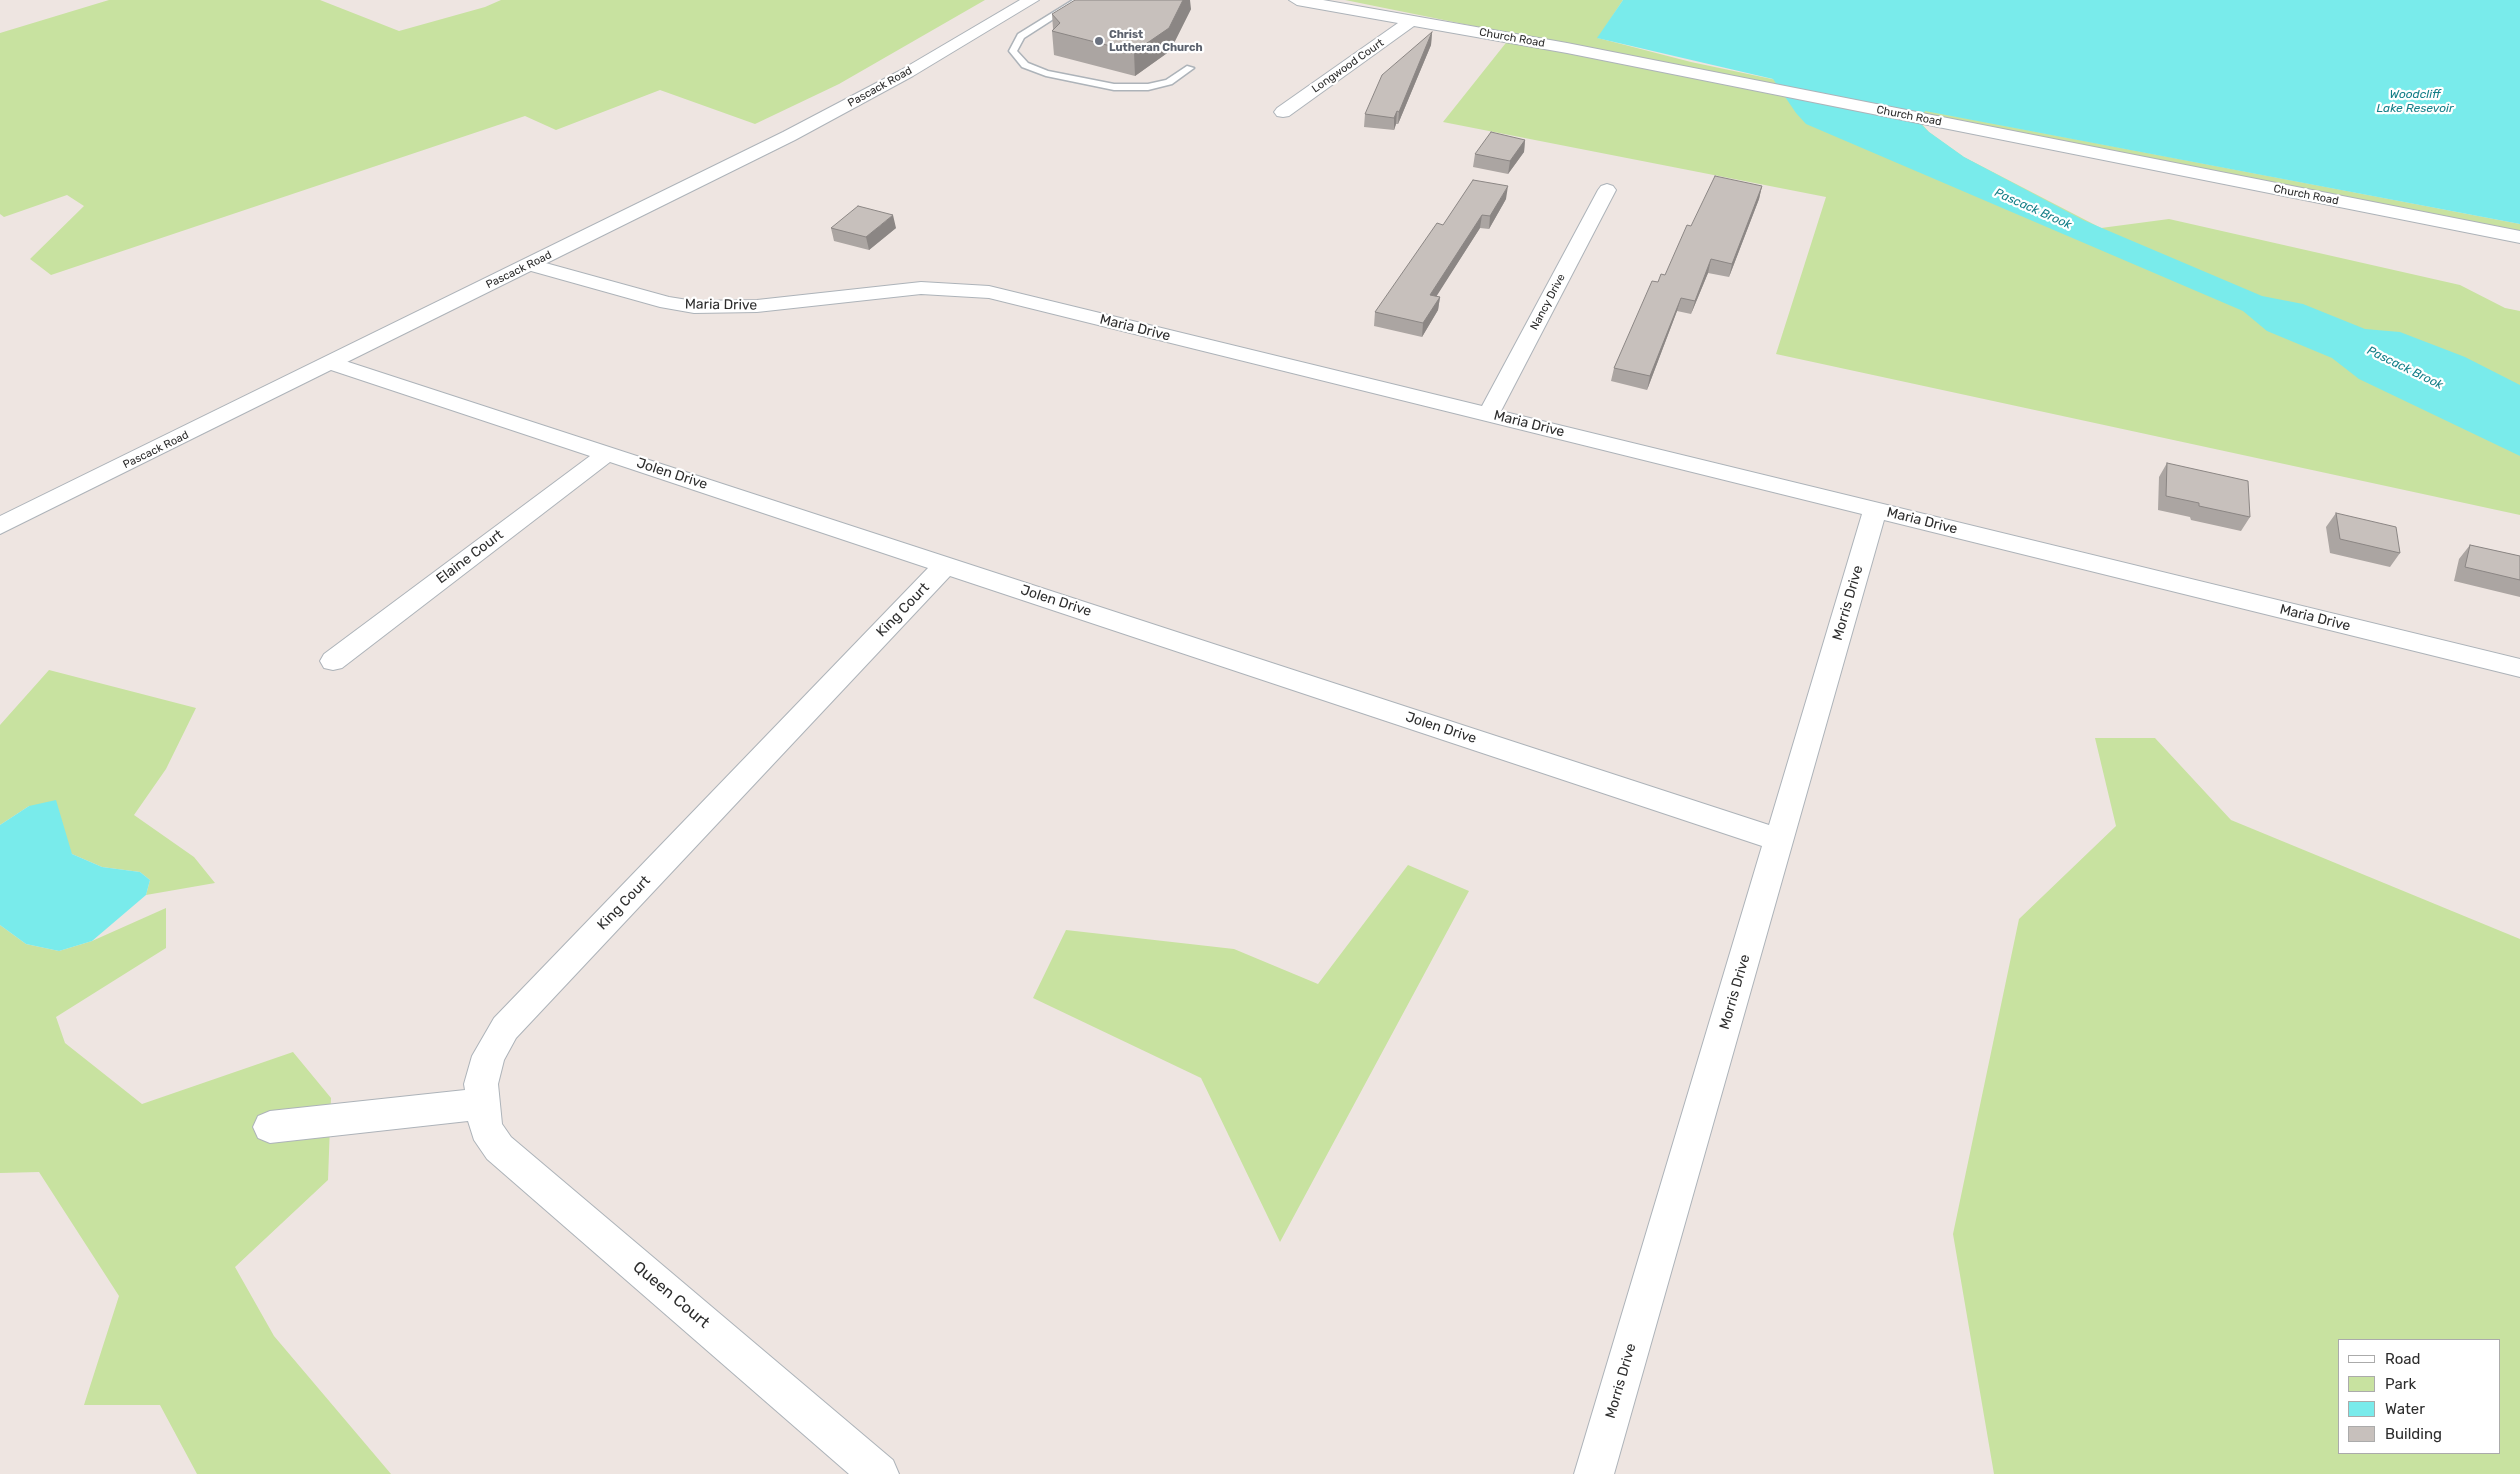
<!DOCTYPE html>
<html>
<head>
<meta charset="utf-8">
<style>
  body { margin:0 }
  #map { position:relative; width:2520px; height:1474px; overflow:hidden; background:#eee5e1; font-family:Rubik,sans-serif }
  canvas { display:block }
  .legend { position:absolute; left:2338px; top:1339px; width:162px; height:115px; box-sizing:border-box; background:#fff; border:1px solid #ababab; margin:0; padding:6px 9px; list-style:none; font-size:15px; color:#2d2d2d }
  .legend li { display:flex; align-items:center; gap:10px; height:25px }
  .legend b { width:25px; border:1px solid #ababab }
</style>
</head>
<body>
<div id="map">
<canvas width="2520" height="1474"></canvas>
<ul class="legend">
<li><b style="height:6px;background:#fff"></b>Road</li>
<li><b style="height:14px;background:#c8e2a0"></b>Park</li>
<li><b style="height:14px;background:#79ebeb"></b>Water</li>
<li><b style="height:14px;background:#c7c0bc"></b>Building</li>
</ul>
</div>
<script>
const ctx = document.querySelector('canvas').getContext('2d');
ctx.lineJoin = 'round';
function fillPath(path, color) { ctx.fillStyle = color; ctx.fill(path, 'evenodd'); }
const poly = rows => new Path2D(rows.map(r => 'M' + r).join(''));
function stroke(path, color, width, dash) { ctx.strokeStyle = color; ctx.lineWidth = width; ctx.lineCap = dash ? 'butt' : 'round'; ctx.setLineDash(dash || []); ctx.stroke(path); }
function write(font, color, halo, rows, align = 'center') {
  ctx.font = font + ' Rubik,sans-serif'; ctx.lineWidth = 4.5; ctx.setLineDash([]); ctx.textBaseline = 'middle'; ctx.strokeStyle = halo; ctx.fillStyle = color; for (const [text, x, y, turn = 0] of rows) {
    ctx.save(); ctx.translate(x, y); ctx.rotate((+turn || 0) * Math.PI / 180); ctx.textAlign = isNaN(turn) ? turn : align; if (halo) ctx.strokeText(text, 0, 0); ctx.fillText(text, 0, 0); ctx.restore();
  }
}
fillPath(poly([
  [109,0,320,0,399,31,485,7,501,0,985,0,839,84,755,124,660,90,556,130,525,116,51,275,30,259,84,206,67,195,4,217,0,214,0,33],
  [1345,0,1623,0,1598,38,1691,62,1886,103,2520,224,2520,237,1920,122,1929,132,1964,157,2101,228,2169,219,2460,285,2505,308,2520,311,2520,515,1776,354,1826,197,1443,122,1513,34],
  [49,670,196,708,166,769,134,815,194,857,215,883,146,895,150,880,140,872,102,867,72,854,29,806,0,825,0,725],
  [2095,738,2155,738,2231,820,2520,939,2520,1474,1994,1474,1953,1234,2019,919,2116,826],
  [2339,1340,2499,1340,2499,1453,2339,1453],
  [1408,865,1469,891,1280,1242,1201,1078,1033,998,1066,930,1234,949,1318,984],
  [166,908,166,948,56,1017,65,1043,142,1104,293,1052,331,1098,328,1180,235,1267,274,1336,391,1474,197,1474,160,1405,84,1405,119,1296,39,1172,0,1173,0,925,26,944,59,951,92,941]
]), '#c8e2a0');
fillPath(poly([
  [1623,0,2520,0,2520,224,1925,111,1919,122,1929,132,1964,157,2083,220,2262,296,2303,304,2365,329,2400,332,2465,357,2520,385,2520,456,2359,379,2332,358,2267,331,2243,311,1806,124,1796,113,1773,79,1597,38],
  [56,800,72,854,102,867,140,872,150,880,146,895,92,941,59,951,26,944,0,925,0,825,29,806]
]), '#79ebeb');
const lane = poly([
  [1073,0,1083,0,1024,38,1017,51,1028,63,1048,71,1114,84,1148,84,1166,80,1187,66,1194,68,1172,84,1148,90,1114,90,1046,76,1022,67,1009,51,1018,34,1073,0]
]);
const street = poly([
  [1289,0,1323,0,1567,43,2520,231,2520,243,1567,53,1414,26,1289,116,1283,117,1277,116,1274,112,1277,108,1398,23,1297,5,1289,0],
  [1607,184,1613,186,1616,190,1501,411,2520,659,2520,677,1884,520,1614,1474,1574,1474,1762,846,950,576,516,1038,504,1060,498,1084,502,1124,511,1137,893,1460,899,1474,849,1474,487,1159,474,1140,468,1121,270,1143,258,1138,253,1127,258,1116,270,1111,465,1090,464,1084,472,1056,494,1018,928,568,610,462,342,668,333,670,324,668,320,661,324,654,590,456,325,368,322,363,325,358,333,357,1769,825,1862,514,989,298,921,294,757,312,694,313,660,307,524,269,521,265,524,261,531,259,669,297,694,301,757,300,921,282,989,286,1482,406,1598,190,1601,186,1607,184]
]);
const secondary = poly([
  [1020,0,1039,0,913,76,795,140,0,534,0,516,783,132,901,70,1020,0]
]);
stroke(lane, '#adb3b9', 3);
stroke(street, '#adb3b9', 2);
stroke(secondary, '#adb3b9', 2);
fillPath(lane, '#fff');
fillPath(street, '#fff');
fillPath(secondary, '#fff');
fillPath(poly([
  [1191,9,1170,51,1135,76,1054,55,1052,31,1053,29,1052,14],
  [1432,32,1431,45,1398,124,1396,124,1394,130,1364,127,1365,114],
  [1525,140,1524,152,1508,174,1473,167,1475,154],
  [1762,186,1759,199,1729,277,1708,273,1691,314,1677,311,1647,390,1611,381,1614,368,1658,282,1665,275,1691,226],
  [1506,199,1489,229,1480,228,1436,296,1440,297,1438,310,1422,337,1374,326,1375,312,1443,225],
  [831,228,896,228,869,250,834,241],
  [2167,463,2250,517,2241,531,2191,520,2190,517,2158,510,2159,477],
  [2336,513,2400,553,2390,567,2330,553,2326,527],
  [2470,545,2520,556,2520,597,2454,581,2459,559]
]), '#aba5a2');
fillPath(poly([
  [1183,0,1190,0,1191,9,1170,51,1135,76,1134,52],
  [1432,32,1431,45,1398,124,1399,112],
  [1397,111,1396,124,1394,130,1394,118],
  [1525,140,1524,152,1508,174,1510,161],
  [1508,186,1506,199,1489,229,1490,216],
  [1762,186,1759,199,1729,277,1732,264],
  [893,215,896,228,869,250,866,237],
  [1482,215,1480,228,1429,308,1430,295],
  [1711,259,1708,273,1691,314,1695,301],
  [1440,297,1438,310,1422,337,1423,323],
  [1681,298,1677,311,1647,390,1650,376]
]), '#8b8684');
const building = poly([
  [1075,0,1183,0,1169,28,1134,52,1052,31,1060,23,1052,14,1075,0],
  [1432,32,1399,112,1397,111,1394,118,1365,114,1382,75,1432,32],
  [1491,132,1525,140,1510,161,1475,154,1491,132],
  [1715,176,1762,186,1732,264,1711,259,1695,301,1681,298,1650,376,1614,368,1652,281,1658,282,1661,274,1665,275,1687,225,1691,226,1715,176],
  [1473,180,1508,186,1490,216,1482,215,1430,295,1440,297,1423,323,1375,312,1437,223,1443,225,1473,180],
  [858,206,893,215,866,237,831,228,858,206],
  [2167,463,2248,481,2250,517,2199,506,2199,503,2166,496,2167,463],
  [2336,513,2396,527,2400,553,2340,539,2336,513],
  [2470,545,2520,556,2520,580,2465,567,2470,545]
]);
fillPath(building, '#c7c0bc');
stroke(building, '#8b8684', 1);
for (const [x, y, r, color] of [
  [1099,41,5,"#6b7280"]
]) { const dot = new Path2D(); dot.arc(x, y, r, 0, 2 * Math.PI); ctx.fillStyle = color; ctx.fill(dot); stroke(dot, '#fff', 2); }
write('bold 11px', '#5b616d', '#fff', [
  ["Christ",1109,35],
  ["Lutheran Church",1109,48]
], 'left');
write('11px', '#2d2d2d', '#fff', [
  ["Church Road",1512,38,10],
  ["Longwood Court",1348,66,-35],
  ["Pascack Road",880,87,-29],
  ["Church Road",1909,116,11],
  ["Church Road",2306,195,11],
  ["Pascack Road",519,270,-26],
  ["Nancy Drive",1548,302,-62],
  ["Pascack Road",156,450,-26]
]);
write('italic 12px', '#137e87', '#fff', [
  ["Woodcliff",2415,95],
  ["Lake Resevoir",2415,109],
  ["Pascack Brook",2033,209,24],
  ["Pascack Brook",2405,368,26]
]);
write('14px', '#2d2d2d', '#fff', [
  ["Maria Drive",721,305,1],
  ["Maria Drive",1135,328,14],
  ["Maria Drive",1529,424,14],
  ["Jolen Drive",672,474,18],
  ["Maria Drive",1922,521,14],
  ["Elaine Court",470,557,-37],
  ["Jolen Drive",1056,601,18],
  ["Morris Drive",1848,603,-74],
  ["King Court",903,610,-46],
  ["Maria Drive",2315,618,14],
  ["Jolen Drive",1441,728,18],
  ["King Court",624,903,-46],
  ["Morris Drive",1735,992,-74],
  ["Morris Drive",1621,1381,-74]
]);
write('16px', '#2d2d2d', '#fff', [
  ["Queen Court",671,1295,40]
]);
</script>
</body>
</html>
